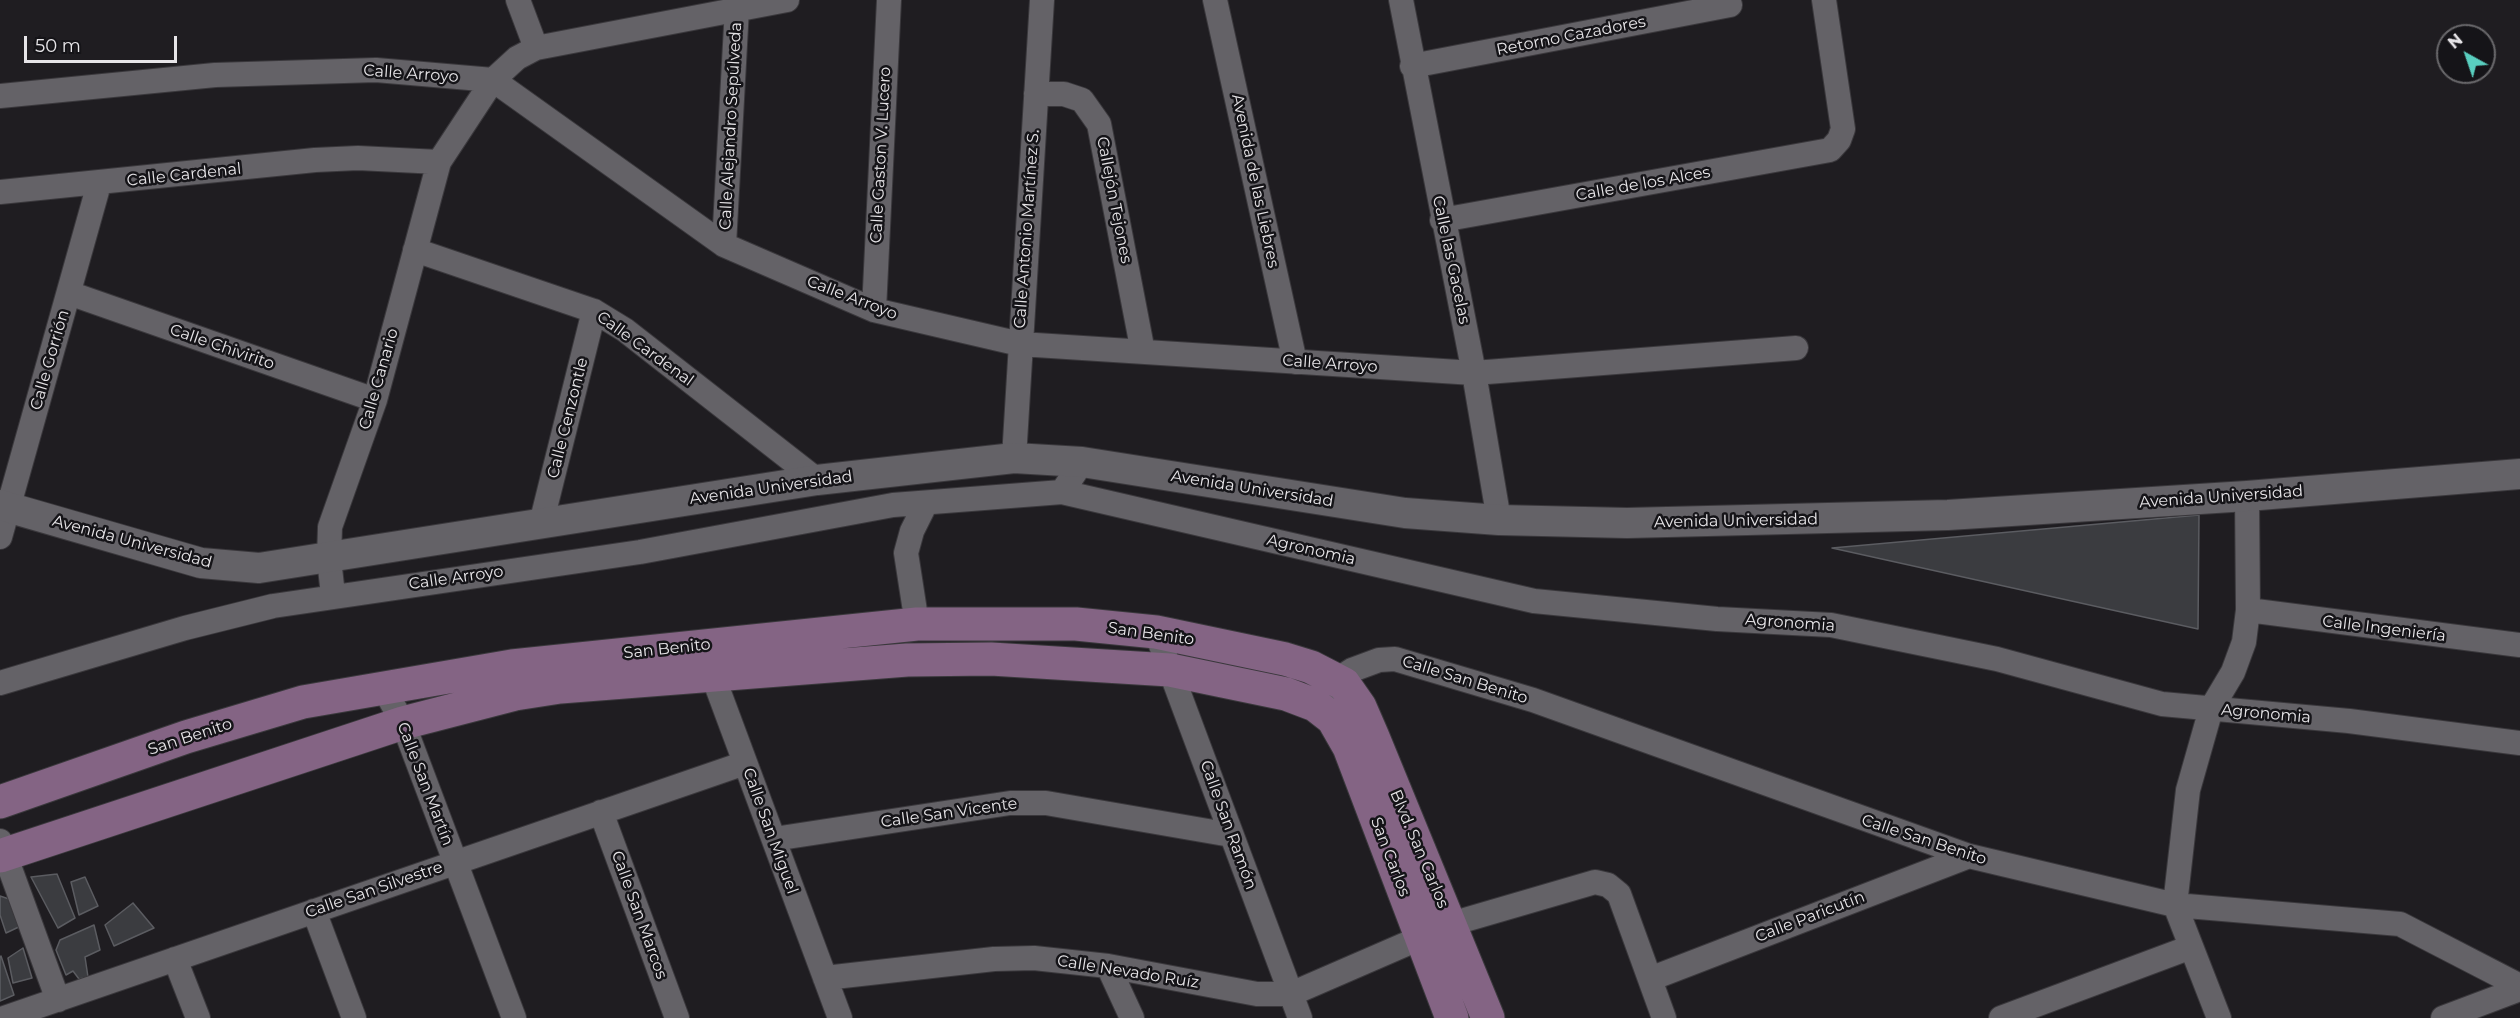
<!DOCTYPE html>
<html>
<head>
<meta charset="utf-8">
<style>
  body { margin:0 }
  #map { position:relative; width:2520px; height:1018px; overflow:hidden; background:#1f1d21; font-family:Montserrat,sans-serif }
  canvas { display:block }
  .north { position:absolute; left:2436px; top:24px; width:60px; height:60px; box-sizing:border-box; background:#151418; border:2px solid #69686b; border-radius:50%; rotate:320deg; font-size:16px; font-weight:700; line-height:24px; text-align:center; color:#e7e5e8 }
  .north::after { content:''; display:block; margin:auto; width:21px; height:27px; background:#59cebf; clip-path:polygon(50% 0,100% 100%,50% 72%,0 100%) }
  .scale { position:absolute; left:24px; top:36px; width:153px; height:27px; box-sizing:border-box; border:3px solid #e7e5e8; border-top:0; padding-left:8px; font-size:18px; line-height:21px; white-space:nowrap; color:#e7e5e8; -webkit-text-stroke:4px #151418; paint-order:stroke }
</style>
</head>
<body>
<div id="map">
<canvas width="2520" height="1018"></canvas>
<div class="north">N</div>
<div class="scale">50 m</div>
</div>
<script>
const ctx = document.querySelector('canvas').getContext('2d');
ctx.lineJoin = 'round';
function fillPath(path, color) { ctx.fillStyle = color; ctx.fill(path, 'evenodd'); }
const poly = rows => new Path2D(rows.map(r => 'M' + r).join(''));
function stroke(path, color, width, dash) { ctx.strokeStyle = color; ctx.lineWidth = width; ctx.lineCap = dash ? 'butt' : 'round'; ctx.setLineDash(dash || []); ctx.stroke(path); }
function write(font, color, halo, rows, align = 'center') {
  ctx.font = font + ' Montserrat,sans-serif'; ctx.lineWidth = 5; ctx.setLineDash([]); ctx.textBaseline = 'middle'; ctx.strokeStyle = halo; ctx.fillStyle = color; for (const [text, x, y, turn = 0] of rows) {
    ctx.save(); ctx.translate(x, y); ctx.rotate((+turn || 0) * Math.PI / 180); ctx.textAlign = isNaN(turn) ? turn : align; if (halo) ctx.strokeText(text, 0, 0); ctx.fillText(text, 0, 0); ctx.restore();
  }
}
const building = poly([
  [2199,515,2198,629,1832,548,2199,515],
  [57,874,75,918,58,928,31,877,57,874],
  [85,877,98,906,79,915,71,882,85,877],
  [0,896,12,900,23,925,6,933,0,915,0,896],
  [133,903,154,928,114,946,105,925,133,903],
  [94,925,100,950,85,957,88,977,79,979,73,971,66,975,56,950,60,940,94,925],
  [23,948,32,978,13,983,8,958,23,948],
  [1,956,14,995,0,1001,0,957,1,956]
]);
fillPath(building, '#3b3c40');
stroke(building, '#5b5c61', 1.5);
const minor = poly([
  [518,0,536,48],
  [1215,0,1295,362],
  [1401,0,1474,373,1499,520],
  [1412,66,1730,5],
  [1036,94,1064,94,1082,100,1099,124,1143,352],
  [0,96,215,75,376,70,493,80,724,245,874,310,1020,344,1474,373,1796,348],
  [0,192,315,160,358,158,439,162],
  [1442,220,1830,150,1839,140,1843,129,1824,0],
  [724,245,737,8],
  [415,250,594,311,625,330,817,480],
  [69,293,375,400],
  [874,310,889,0],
  [1014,458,1042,0],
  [1062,492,1534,601,1717,619,1831,625,1997,659,2162,704,2349,721,2520,743],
  [541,524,594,311],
  [0,537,99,184],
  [333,595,329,559,330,527,375,400,439,162,493,80,517,58,536,48,787,0],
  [2248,610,2520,645],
  [917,624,906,553,912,531,926,503],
  [1156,632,1300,1018],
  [707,660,840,1018],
  [0,683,185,628,273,606,640,552,893,505,1062,492,1082,462],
  [383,687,403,723,514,1018],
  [1327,691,1338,679,1352,670,1379,660,1395,659,1533,700,1969,856,2175,905,2400,924,2520,986],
  [601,812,677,1018],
  [774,839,1010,803,1046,803,1231,835],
  [0,841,58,1000],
  [314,911,354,1018],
  [1451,924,1595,882,1608,885,1619,894,1664,1018],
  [175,959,198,1018],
  [1108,966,1132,1018],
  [825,978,994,959,1034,958,1108,966,1257,994,1291,994,1420,938],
  [1650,979,1969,856],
  [4,1018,745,763],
  [2001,1018,2191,947],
  [2219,1018,2175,905,2188,790,2211,709,2233,672,2244,642,2248,610,2247,496],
  [2443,1018,2520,989]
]);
const tertiary = poly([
  [0,505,201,563,259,568,817,480,1014,458,1082,462,1405,513,1499,520,1627,523,1948,515,2247,496,2520,474]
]);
const secondary = poly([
  [0,802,186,737,303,702,512,666,917,624,1076,624,1156,632,1285,659,1311,667,1344,684,1360,707,1373,737,1488,1018],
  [0,856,403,723,515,694,560,687,907,660,991,659,1170,670,1286,694,1315,705,1333,719,1349,747,1452,1018]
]);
stroke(minor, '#3a383c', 26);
stroke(tertiary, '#3a383c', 32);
stroke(secondary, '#3a383c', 35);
stroke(minor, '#646267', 24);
stroke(tertiary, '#646267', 30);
stroke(secondary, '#846484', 33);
write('16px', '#e7e5e8', '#151418', [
  ["Retorno Cazadores",1571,36,-11],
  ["Calle Arroyo",411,74,4],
  ["Calle Alejandro Sepúlveda",731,126,-87],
  ["Calle Gaston V. Lucero",881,155,-87],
  ["Calle Cardenal",184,175,-6],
  ["Avenida de las Liebres",1255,181,78],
  ["Calle de los Alces",1643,184,-10],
  ["Callejón Tejones",1114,200,79],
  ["Calle Antonio Martínez S.",1027,229,-86],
  ["Calle las Gacelas",1451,260,78],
  ["Calle Arroyo",852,298,21],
  ["Calle Chivirito",222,347,19],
  ["Calle Cardenal",645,349,36],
  ["Calle Gorrión",50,360,-74],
  ["Calle Arroyo",1330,364,4],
  ["Calle Canario",379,379,-74],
  ["Calle Cenzontle",568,418,-76],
  ["Avenida Universidad",771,488,-8],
  ["Avenida Universidad",1252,489,9],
  ["Avenida Universidad",2221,497,-4],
  ["Avenida Universidad",1736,521,-1],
  ["Avenida Universidad",132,542,15],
  ["Agronomia",1311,550,13],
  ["Calle Arroyo",456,578,-8],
  ["Agronomia",1790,623,4],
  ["Calle Ingeniería",2384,629,7],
  ["San Benito",1151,634,8],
  ["San Benito",667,649,-6],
  ["Calle San Benito",1465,680,17],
  ["Agronomia",2266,714,5],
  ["San Benito",190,737,-18],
  ["Calle San Martín",425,784,69],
  ["Calle San Vicente",949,813,-8],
  ["Calle San Ramón",1228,825,70],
  ["Calle San Miguel",770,831,70],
  ["Calle San Benito",1924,840,18],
  ["Blvd. San Carlos",1419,849,67],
  ["San Carlos",1390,857,69],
  ["Calle San Silvestre",374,890,-19],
  ["Calle San Marcos",639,915,70],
  ["Calle Paricutín",1810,917,-21],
  ["Calle Nevado Ruíz",1128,972,9]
]);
</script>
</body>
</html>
